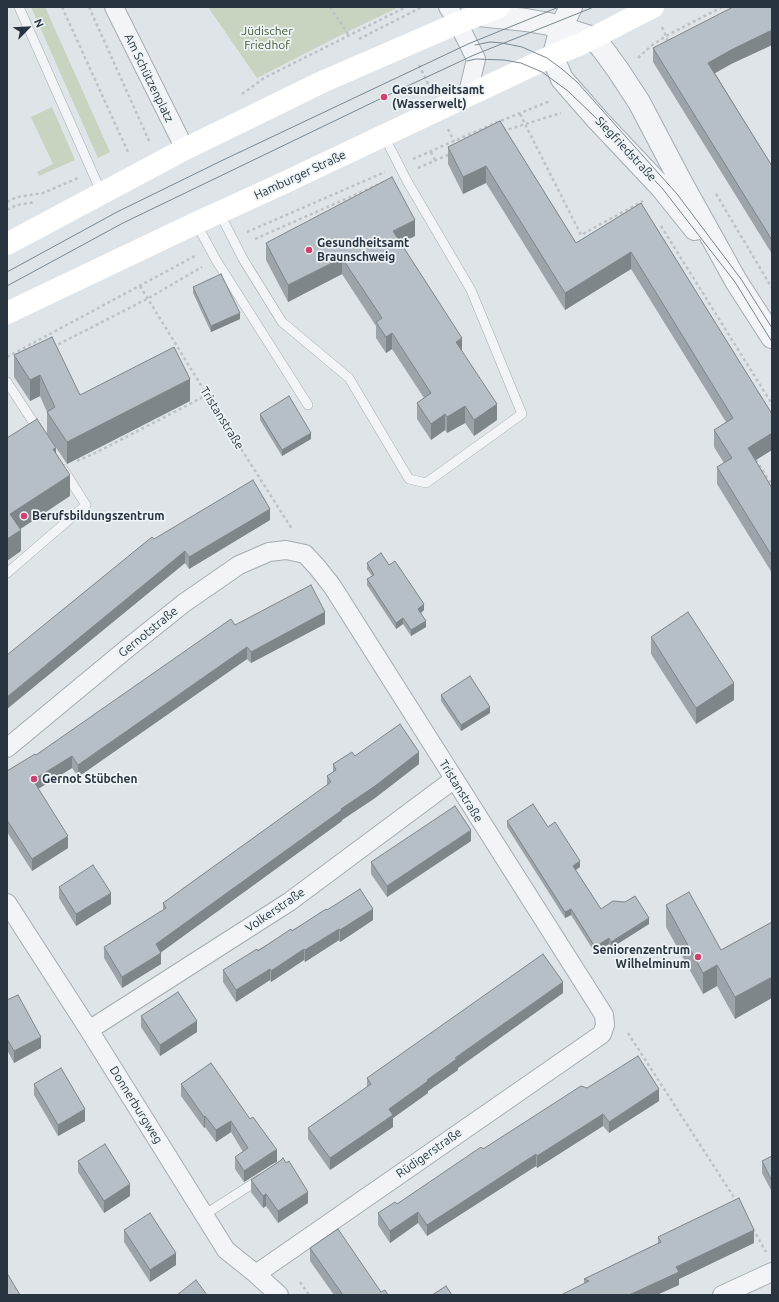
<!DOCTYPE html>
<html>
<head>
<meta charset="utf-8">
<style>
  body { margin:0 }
  #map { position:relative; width:779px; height:1302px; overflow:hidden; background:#dfe4e8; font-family:Ubuntu,sans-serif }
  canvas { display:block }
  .frame { position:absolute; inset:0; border:8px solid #283540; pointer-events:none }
  .north { position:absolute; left:8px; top:8px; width:40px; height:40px; -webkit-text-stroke:3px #eef3f6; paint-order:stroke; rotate:66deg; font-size:11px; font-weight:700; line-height:16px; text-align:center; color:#283540 }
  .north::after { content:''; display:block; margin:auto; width:14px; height:18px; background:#283540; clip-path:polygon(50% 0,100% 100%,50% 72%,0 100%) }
</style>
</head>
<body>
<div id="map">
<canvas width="779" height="1302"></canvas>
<div class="frame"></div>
<div class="north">N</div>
</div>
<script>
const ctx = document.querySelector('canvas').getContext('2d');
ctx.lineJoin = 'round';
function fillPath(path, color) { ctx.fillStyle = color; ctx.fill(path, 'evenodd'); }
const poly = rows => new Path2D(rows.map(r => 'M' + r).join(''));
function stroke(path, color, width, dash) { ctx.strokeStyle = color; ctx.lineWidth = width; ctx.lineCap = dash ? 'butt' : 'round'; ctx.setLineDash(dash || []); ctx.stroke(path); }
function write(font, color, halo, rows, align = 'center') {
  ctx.font = font + ' Ubuntu,sans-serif'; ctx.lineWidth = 3.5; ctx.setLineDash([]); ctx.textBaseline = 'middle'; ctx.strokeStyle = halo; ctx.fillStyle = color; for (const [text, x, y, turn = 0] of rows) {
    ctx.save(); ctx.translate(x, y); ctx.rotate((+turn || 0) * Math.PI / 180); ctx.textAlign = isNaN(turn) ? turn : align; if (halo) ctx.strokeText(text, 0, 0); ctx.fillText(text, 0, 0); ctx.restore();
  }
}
fillPath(poly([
  [31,7,45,7,110,152,98,158],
  [208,7,399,7,347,32,257,78],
  [52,107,75,160,39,176,37,172,53,164,31,117]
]), '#c8d3c0');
const service = poly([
  [19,7,102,194],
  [219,212,243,259,282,322,349,378,409,479,426,483,522,414,471,290,407,181,384,136],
  [196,223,216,260,308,405],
  [7,382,39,431],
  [7,573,86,505,63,469],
  [204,1215,260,1179]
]);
const minor = poly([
  [114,7,185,149],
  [448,7,458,23,476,59,467,97],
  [7,748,129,647,184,603,239,565,269,552,286,550,305,554,317,567,332,586,604,1015,605,1025,602,1034,256,1274],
  [7,903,89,1030,226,1250,256,1274,279,1295],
  [89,1030,289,902,453,780],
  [722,1295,772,1272]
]);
const tertiary = poly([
  [571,7,561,27,554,55,556,65,562,79,597,119,662,188,695,229],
  [479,15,526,20,549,24,593,38,602,48,618,70,639,102,681,182,736,281,772,337]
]);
stroke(service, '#a4acb2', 10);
stroke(minor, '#a4acb2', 20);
stroke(tertiary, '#a4acb2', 24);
stroke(poly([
  [62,7,128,152],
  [89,7,150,143],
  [330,7,347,32,348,36],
  [662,27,669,43],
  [359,39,422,7],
  [638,58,651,46,666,36,722,7],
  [419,65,430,88],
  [242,94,264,78,406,7],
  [520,114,581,235,643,201],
  [448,129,454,141],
  [503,131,561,113],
  [431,152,435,160],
  [413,159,493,124,550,101],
  [418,168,450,154],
  [716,194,772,288],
  [7,202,17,197,43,193,78,178],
  [7,210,17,205,35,202],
  [661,226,772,404],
  [247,232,385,172],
  [255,239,384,182],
  [140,286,207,395,292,529],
  [53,347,147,299,202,267],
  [7,357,195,256],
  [756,460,772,485],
  [77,461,99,451,207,395],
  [628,1033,737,1202],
  [753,1229,766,1252],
  [300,1282,309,1295]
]), '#bdc2c7', 2.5, [3, 3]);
stroke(service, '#f2f4f7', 9);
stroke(minor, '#f2f4f7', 18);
stroke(tertiary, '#f2f4f7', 22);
stroke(poly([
  [7,244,185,149,322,82,458,23,499,7],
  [7,313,196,223,275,187,554,55,581,44,653,7]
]), '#fff', 22);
stroke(poly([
  [475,45,490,42,502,43,522,47,547,58,562,69,577,82,677,194,741,279,772,328],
  [467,61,476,59,504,60,521,63,542,72,568,91,597,119,662,188,735,282,772,342],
  [7,272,117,212,221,161,468,44,559,7],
  [7,286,123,223,384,97,474,55,594,7]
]), '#788792', 1);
fillPath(poly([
  [772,7,772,45,731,64,715,73,772,166,772,254,653,62,653,48],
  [500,121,576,243,641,203,772,414,772,450,755,460,772,488,772,573,717,484,717,467,724,463,714,447,714,430,726,422,631,269,565,310,486,183,463,194,448,164,448,147],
  [415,236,400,243,462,351,497,420,474,436,465,423,447,433,445,430,431,440,417,419,417,403,424,398,392,349,386,353,376,338,376,326,342,274,288,302,266,260,266,243],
  [193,287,240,319,211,332,193,293],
  [14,355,80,395,190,401,67,464,47,434,47,412,40,396,30,401,14,377],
  [260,414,311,439,282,456,260,420],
  [270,520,189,569,185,563,9,707,154,539],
  [367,563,389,565,424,610,421,613,426,627,411,636,403,624,396,629,367,585,367,579,372,576,367,569],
  [325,624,251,663,247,659,78,777,72,768,38,789,68,848,32,871,7,832,7,771,36,755,235,625],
  [651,637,734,700,696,724,651,654],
  [441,695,490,713,461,731,441,701],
  [355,756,419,764,375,798,342,820,342,821,161,952,161,964,122,988,104,958,104,947,163,910,163,903,327,785,327,776,333,772,333,764],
  [507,821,548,827,580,867,576,870,601,909,649,924,611,948,609,944,595,953,571,915,565,918,507,827],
  [471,841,387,897,371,874,371,862],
  [59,887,111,904,76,926,59,898],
  [666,905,721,950,772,922,735,1019,717,986,703,994,666,927],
  [327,910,373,920,340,942,339,940,305,962,304,960,271,982,270,980,236,1002,223,982,223,970],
  [563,993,458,1068,458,1070,428,1091,428,1093,393,1118,393,1127,330,1170,308,1139,308,1128,367,1087,367,1078],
  [7,1000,41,1048,14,1063,7,1050],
  [141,1016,197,1032,160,1056,141,1027],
  [211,1063,277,1162,274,1163,244,1182,235,1169,235,1157,243,1152,231,1132,216,1142,205,1127,204,1128,181,1096,181,1084],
  [34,1084,85,1121,58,1136,34,1095],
  [587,1088,659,1101,609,1133,603,1126,537,1168,536,1166,427,1236,418,1223,390,1243,378,1225,378,1213,397,1204,483,1149],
  [772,1156,772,1192,762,1173,762,1161],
  [78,1161,130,1196,104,1213,78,1172],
  [251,1180,308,1203,278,1223,266,1206,263,1208,251,1192],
  [124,1230,176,1265,150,1282,124,1242],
  [658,1237,754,1243,679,1279,679,1285,584,1284,584,1279,658,1243],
  [310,1248,381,1292,388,1295,334,1295,310,1261]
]), '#9da4a9');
fillPath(poly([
  [772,30,772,45,731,64,708,77,708,63,731,50],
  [486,166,486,183,463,194,463,177],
  [415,220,415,236,393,247,393,231],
  [631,252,631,269,565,310,565,293],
  [342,258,342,274,288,302,288,285],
  [240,313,240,319,211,332,211,326],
  [392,333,392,349,386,353,386,337],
  [462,338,462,354,456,342],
  [40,375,40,396,30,401,30,380],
  [190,379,190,401,67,464,67,442],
  [497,404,497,420,474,436,474,420],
  [465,406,465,423,447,433,447,417],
  [445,414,445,430,431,440,431,424],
  [311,433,311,439,282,456,282,450],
  [772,433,772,450,748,465,748,448],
  [56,448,56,469,53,449],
  [70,475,70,496,10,536,10,514],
  [270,509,270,520,189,569,189,557],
  [21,530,21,551,7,561,7,539],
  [185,551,185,563,7,709,7,697],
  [424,604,424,610,418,615,418,609],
  [325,612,325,624,251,663,251,652],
  [403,618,403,624,396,629,396,623],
  [426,621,426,627,411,636,411,630],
  [247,647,247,659,78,777,78,765],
  [734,683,734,700,696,724,696,708],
  [490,707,490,713,461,731,461,725],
  [419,752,419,764,375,798,342,820,342,821,156,956,156,944],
  [72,756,72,768,33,792,33,780],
  [471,830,471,841,387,897,387,886],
  [68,836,68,848,32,871,32,859],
  [580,861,580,867,573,871,573,866],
  [111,893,111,904,76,926,76,914],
  [373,909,373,920,340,942,340,930],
  [571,909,571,915,565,918,565,912],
  [649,918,649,924,611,948,611,942],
  [339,929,339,940,305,962,305,950],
  [609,938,609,944,595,953,595,947],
  [304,949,304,960,271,982,271,971],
  [161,953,161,964,122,988,122,977],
  [717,965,717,986,703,994,703,973],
  [270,969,270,980,236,1002,236,990],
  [772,977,772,998,735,1019,735,997],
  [563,982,563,993,458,1068,458,1070,428,1091,428,1093,393,1118,393,1127,330,1170,330,1158,389,1109,455,1058],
  [197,1021,197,1032,160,1056,160,1045],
  [41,1037,41,1048,14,1063,14,1051],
  [659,1089,659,1101,609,1133,609,1122],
  [85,1109,85,1121,58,1136,58,1125],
  [603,1114,603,1126,537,1168,537,1156],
  [205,1116,205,1127,204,1128,204,1117],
  [231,1121,231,1132,216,1142,216,1130],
  [277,1150,277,1162,274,1163,244,1182,244,1171,274,1151],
  [536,1154,536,1166,427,1236,427,1225],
  [130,1184,130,1196,104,1213,104,1201],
  [308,1192,308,1203,278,1223,278,1211],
  [266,1194,266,1206,263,1208,263,1196],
  [418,1212,418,1223,390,1243,390,1231],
  [754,1230,754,1243,679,1279,679,1285,657,1295,629,1295,676,1267],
  [176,1253,176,1265,150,1282,150,1270]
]), '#7f868a');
const building = poly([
  [733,7,772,7,772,30,731,50,708,63,772,166,772,240,653,48,733,7],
  [500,121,576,243,641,203,772,414,772,433,748,448,772,488,772,556,717,467,732,458,714,430,733,418,631,252,565,293,486,166,463,177,448,147,500,121],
  [392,177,415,220,393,231,462,338,456,342,497,404,474,420,465,406,447,417,445,414,431,424,417,403,431,393,392,333,386,337,376,322,382,318,342,258,288,285,266,243,392,177],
  [221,274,240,313,211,326,193,287,221,274],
  [52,337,80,395,174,347,190,379,67,442,47,412,55,407,40,375,30,380,14,355,52,337],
  [289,396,311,433,282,450,260,414,289,396],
  [37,419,56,448,53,449,70,475,10,514,21,530,7,539,7,438,37,419],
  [253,480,270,509,189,557,185,551,7,697,7,655,152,537,154,539,253,480],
  [381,553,389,565,395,561,424,604,418,609,426,621,411,630,403,618,396,623,367,579,374,575,367,563,381,553],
  [311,585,325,612,251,652,247,647,78,765,72,756,33,780,68,836,32,859,7,820,7,771,35,754,36,755,231,619,235,625,311,585],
  [688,612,734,683,696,708,651,637,688,612],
  [470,676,490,707,461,725,441,695,470,676],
  [400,724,419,752,375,786,341,809,342,810,156,944,161,953,122,977,104,947,166,908,163,903,331,782,327,776,336,770,333,764,352,752,355,756,400,724],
  [533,804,548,827,555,822,580,861,573,866,601,909,613,901,625,902,635,896,649,918,611,942,609,938,595,947,571,909,565,912,507,821,533,804],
  [455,806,471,830,387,886,371,862,455,806],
  [93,865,111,893,76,914,59,887,93,865],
  [360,889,373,909,340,930,339,929,305,950,304,949,271,971,270,969,236,990,223,970,257,949,258,951,291,929,292,931,326,909,327,910,360,889],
  [689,892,721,950,772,922,772,977,735,997,717,965,703,973,666,905,689,892],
  [543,954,563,982,455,1058,458,1058,427,1080,428,1081,389,1109,393,1115,330,1158,308,1128,371,1084,367,1078,543,954],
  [178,992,197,1021,160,1045,141,1016,178,992],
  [18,995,41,1037,14,1051,7,1039,7,1000,18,995],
  [638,1056,659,1089,609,1122,603,1114,537,1156,536,1154,427,1225,418,1212,390,1231,378,1213,395,1202,397,1204,481,1147,483,1149,581,1086,587,1088,638,1056],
  [211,1063,250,1119,253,1117,277,1150,274,1151,244,1171,235,1157,248,1148,231,1121,216,1130,205,1116,204,1117,181,1084,211,1063],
  [61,1068,85,1109,58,1125,34,1084,61,1068],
  [105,1144,130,1184,104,1201,78,1161,105,1144],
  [772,1156,772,1181,762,1161,772,1156],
  [283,1158,286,1163,289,1161,308,1192,278,1211,266,1194,263,1196,251,1180,280,1161,283,1158],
  [739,1198,754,1230,676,1267,679,1272,629,1295,561,1295,589,1281,584,1279,661,1242,658,1237,739,1198],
  [150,1213,176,1253,150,1270,124,1230,150,1213],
  [338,1229,381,1292,385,1290,388,1295,343,1295,310,1248,338,1229],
  [7,1273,20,1295,7,1295,7,1273],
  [196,1280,207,1295,177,1295,196,1280],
  [446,1286,452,1295,432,1295,446,1286]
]);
fillPath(building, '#b6bfc5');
stroke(building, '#7f868a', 1);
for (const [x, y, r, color] of [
  [384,97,4,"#d04172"],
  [309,250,4,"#d04172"],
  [24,516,4,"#d04172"],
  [34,779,4,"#d04172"],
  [698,957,4,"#d04172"]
]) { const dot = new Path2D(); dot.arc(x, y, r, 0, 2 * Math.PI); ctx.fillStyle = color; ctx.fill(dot); stroke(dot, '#eef3f6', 1.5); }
write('12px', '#435c35', '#eef3f6', [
  ["Jüdischer",267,31],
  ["Friedhof",267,45]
]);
write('12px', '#283540', '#eef3f6', [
  ["Am Schützenplatz",149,78,64],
  ["Siegfriedstraße",626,149,47],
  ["Hamburger Straße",300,175,-25],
  ["Tristanstraße",222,418,58],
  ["Gernotstraße",148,632,-39],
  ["Tristanstraße",461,791,58],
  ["Volkerstraße",275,910,-34],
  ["Donnerburgweg",136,1105,58],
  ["Rüdigerstraße",429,1153,-35]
]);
write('bold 12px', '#283540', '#eef3f6', [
  ["Gesundheitsamt",392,90],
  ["(Wasserwelt)",392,104],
  ["Gesundheitsamt",317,243],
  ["Braunschweig",317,257],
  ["Berufsbildungszentrum",32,516],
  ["Gernot Stübchen",42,779],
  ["Seniorenzentrum",690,950,"right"],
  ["Wilhelminum",690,964,"right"]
], 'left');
</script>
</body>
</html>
